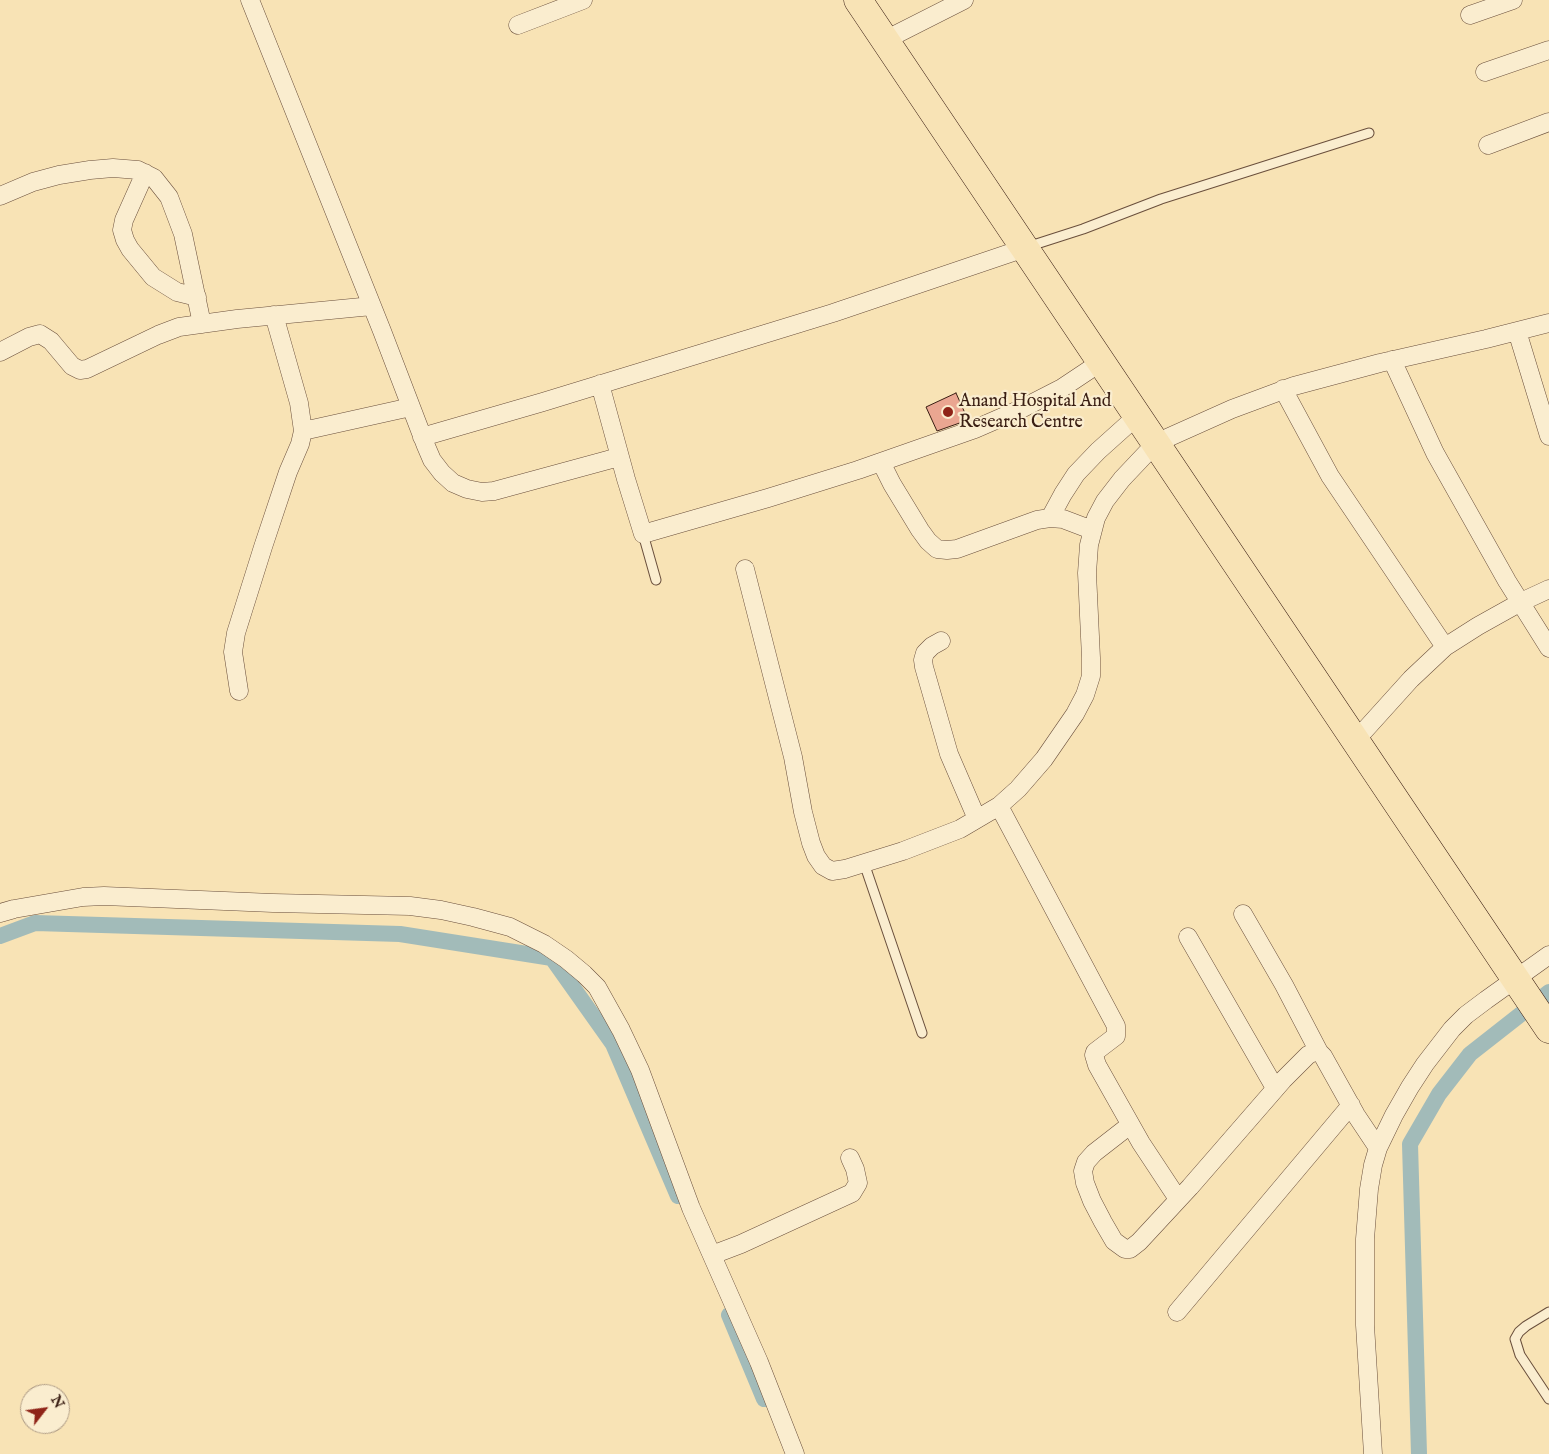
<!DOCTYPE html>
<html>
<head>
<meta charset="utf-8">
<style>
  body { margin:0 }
  #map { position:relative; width:1549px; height:1454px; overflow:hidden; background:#f8e3b5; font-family:"IM FELL English",serif }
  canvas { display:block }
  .north { position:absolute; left:20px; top:1384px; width:50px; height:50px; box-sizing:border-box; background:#faedcf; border:1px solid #ad9a84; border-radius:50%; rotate:60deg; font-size:14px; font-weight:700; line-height:20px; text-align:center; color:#3a1e13 }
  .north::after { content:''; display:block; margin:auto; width:18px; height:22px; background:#8f2418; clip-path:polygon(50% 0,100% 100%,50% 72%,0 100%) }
</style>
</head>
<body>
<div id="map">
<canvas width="1549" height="1454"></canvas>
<div class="north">N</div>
</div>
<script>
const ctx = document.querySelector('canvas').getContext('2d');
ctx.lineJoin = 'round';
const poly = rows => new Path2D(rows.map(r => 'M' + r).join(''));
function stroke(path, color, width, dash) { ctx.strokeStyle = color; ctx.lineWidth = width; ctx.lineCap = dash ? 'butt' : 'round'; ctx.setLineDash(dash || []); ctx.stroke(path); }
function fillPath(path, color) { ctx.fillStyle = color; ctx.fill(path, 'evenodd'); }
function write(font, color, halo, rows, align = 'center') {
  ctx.font = font + ' "IM FELL English",serif'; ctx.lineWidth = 4.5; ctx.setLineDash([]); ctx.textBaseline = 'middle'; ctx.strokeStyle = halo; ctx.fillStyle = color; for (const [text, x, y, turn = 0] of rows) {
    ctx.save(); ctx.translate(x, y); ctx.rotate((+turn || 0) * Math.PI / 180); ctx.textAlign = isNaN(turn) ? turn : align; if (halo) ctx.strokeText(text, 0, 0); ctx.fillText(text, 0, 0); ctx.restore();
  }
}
stroke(poly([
  [0,936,35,923,400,934,552,958,613,1044,678,1196],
  [729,1315,764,1399],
  [1419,1454,1410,1144,1439,1094,1470,1054,1549,992]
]), '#a2bbb9', 16);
const building = poly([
  [956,393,968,420,937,431,926,407,956,393]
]);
fillPath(building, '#eaa691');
stroke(building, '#3a1e13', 1);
const service = poly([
  [1027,247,1083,229,1161,199,1369,133],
  [643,534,656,580],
  [864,863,922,1033],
  [1549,1312,1526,1326,1519,1332,1515,1339,1520,1355,1549,1399]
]);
const minor = poly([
  [250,0,382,331,426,446,432,460,442,473,453,483,467,489,482,492,494,491,619,457],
  [1470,15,1513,0],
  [518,25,583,0],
  [885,40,964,0],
  [1485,72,1549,50],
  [1488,145,1549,122],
  [145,173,124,220,122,230,125,240,130,249,153,277,177,292,197,297],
  [0,196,33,182,59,175,90,170,113,168,138,170,154,178,169,197,183,234,202,324],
  [1517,331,1549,436],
  [0,352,29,337,40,334,51,341,72,366,80,370,87,369,158,335,179,327,237,319,372,306],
  [1392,360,1435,453,1507,581,1549,648],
  [600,384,626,479,643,534,768,498,858,470,975,429,1021,409,1062,388,1101,362],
  [1283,389,1330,476,1445,647],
  [303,431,411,407],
  [422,437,543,402,833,313,1025,248],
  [881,462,892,484,920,530,928,541,937,549,947,550,957,549,1037,520,1050,518,1063,519,1092,530],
  [1050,518,1063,494,1076,474,1098,451,1137,416],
  [745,569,793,757,803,812,811,843,816,856,823,866,832,871,845,869,903,851,960,829,977,819,999,806,1018,789,1044,759,1075,714,1085,695,1091,676,1091,658,1087,573,1089,545,1096,518,1105,501,1122,479,1156,443,1232,409,1294,386,1380,363,1486,339,1549,323],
  [941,641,932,646,925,653,923,660,924,667,949,754,977,819],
  [239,691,233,652,236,633,263,547,288,472,300,444,303,431,299,403,274,315],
  [1355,741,1411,679,1445,647,1478,626,1521,602,1549,589],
  [999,806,1116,1026,1116,1036,1095,1052,1094,1055,1097,1065,1141,1143,1178,1199],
  [0,913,14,909,83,897,104,896,273,903,410,906,441,910,473,917,510,927,544,944,566,959,584,974,597,987,621,1030,640,1070,691,1208,759,1362,795,1454],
  [1243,914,1284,985,1319,1052],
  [1188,937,1275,1088],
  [1130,1125,1094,1153,1086,1162,1083,1171,1085,1183,1092,1201,1103,1222,1114,1241,1125,1249,1130,1249,1139,1242,1190,1187,1283,1080,1308,1055,1314,1052,1319,1052,1323,1056,1356,1115,1378,1148],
  [712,1255,741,1244,852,1193,858,1183,855,1169,850,1158],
  [1177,1312,1351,1105],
  [1373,1454,1365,1325,1365,1239,1369,1189,1373,1165,1378,1148,1394,1115,1410,1087,1425,1064,1452,1029,1466,1015,1486,1000,1549,955]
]);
const primary = poly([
  [858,0,1549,1029]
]);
stroke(service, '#6a4f3c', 11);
stroke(minor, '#6a4f3c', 19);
stroke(primary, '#3a1e13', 29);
stroke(service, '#faedcf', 9);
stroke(minor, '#faedcf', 18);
stroke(primary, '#f8e3b5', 28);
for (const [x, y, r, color] of [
  [948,412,6,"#8f2418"]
]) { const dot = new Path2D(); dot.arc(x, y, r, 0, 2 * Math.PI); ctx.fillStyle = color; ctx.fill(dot); stroke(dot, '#faedcf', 2); }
write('18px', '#3a1e13', '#faedcf', [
  ["Anand Hospital And",959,402],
  ["Research Centre",959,423]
], 'left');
</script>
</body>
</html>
